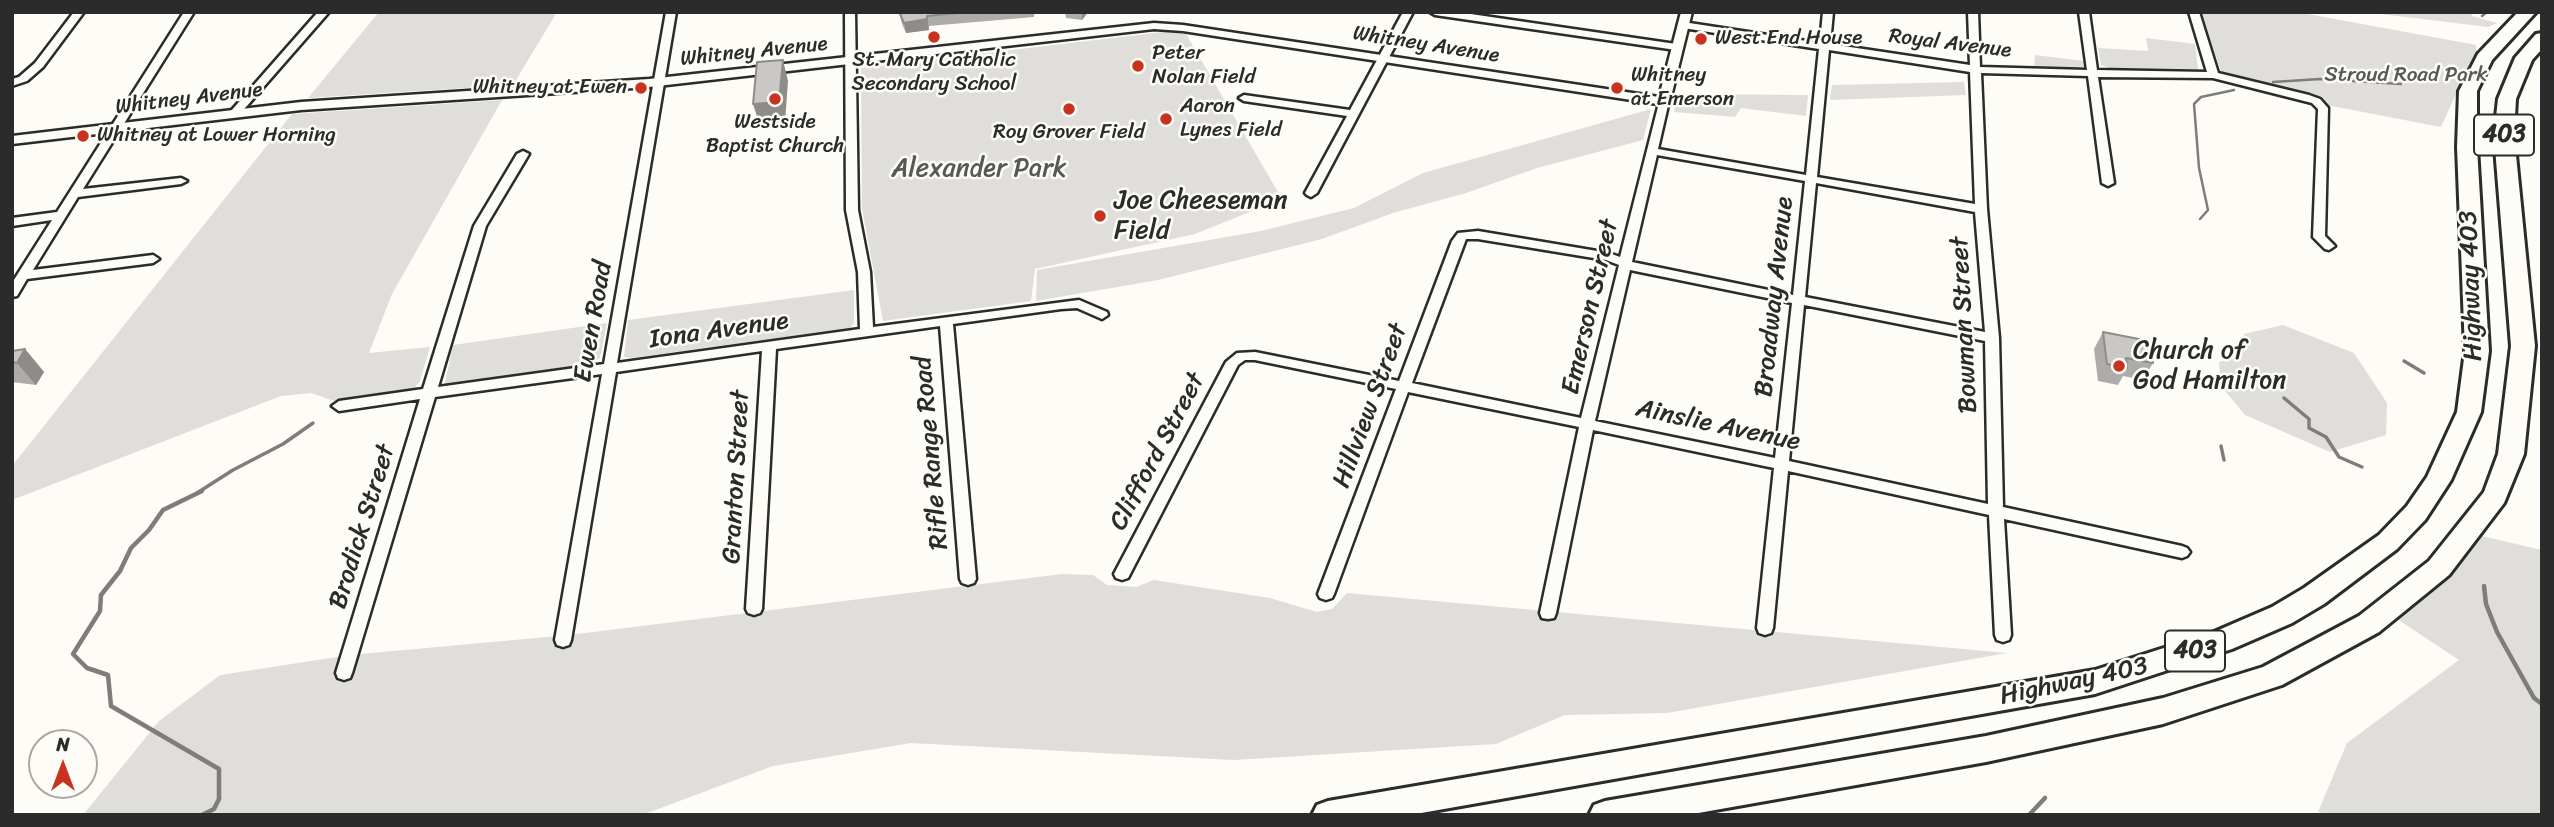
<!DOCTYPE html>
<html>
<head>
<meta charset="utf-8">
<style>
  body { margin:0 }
  #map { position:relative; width:2554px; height:827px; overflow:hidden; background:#fdfcf7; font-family:Sriracha,sans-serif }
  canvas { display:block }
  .frame { position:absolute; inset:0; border:14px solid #2b2b2b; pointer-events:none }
  .north { position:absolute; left:28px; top:729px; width:70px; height:70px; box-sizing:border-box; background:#fdfcf7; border:2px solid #a9a8a5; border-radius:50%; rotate:0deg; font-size:19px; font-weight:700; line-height:28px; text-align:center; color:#2b2b2b }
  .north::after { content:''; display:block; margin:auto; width:24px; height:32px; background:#c8321e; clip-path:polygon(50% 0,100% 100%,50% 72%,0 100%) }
</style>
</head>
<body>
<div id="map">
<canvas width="2554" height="827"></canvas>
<div class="frame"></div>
<div class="north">N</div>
</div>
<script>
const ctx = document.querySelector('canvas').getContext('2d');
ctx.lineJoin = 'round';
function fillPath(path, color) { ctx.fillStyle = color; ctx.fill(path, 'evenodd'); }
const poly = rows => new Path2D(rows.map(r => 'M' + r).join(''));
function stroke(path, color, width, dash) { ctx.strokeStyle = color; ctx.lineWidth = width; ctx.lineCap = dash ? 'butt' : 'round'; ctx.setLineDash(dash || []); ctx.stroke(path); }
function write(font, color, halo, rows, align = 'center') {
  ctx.font = font + ' Sriracha,sans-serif'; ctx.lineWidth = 5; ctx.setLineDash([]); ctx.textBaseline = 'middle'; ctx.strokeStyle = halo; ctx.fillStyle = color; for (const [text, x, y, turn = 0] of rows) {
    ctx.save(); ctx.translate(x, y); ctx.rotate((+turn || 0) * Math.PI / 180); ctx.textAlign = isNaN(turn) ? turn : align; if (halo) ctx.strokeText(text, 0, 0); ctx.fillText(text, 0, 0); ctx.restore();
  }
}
fillPath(poly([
  [379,12,557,12,513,85,308,98],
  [2200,12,2297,12,2476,45,2477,64,2460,85,2441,127,2332,106,2227,75,2221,71],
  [2364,12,2472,12,2472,16,2497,23,2488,27],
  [1171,31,1186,34,1282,199,1195,234,1035,269,1031,301,883,321,862,209,861,68],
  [2146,38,2195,44,2198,69,2109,68,2101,65,2098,48,2148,51],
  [2035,55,2084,61,2085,67,2034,68],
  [1964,82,1966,95,1830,100,1832,85],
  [1676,94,1808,95,1806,116,1741,108,1735,117,1674,112],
  [502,100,392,294,369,353,430,347,420,381,413,390,334,401,311,393,281,396,12,500,12,466,292,114],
  [1651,109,1643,140,1537,168,1466,193,1393,213,1322,239,1158,280,1036,301,1037,270,1261,231,1354,208,1423,173],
  [854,290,854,323,850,328,631,358,624,357,628,320],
  [607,323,600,358,590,365,460,384,445,383,453,345],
  [2283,325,2354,353,2387,403,2386,435,2330,452,2245,415,2221,386,2219,362,2242,353,2244,334],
  [2482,536,2542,550,2542,815,2331,815,2318,812,2347,743,2459,660,2397,619,2440,584],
  [1062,574,1093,575,1107,585,1136,587,1154,580,1270,598,1317,612,1332,609,1347,593,2007,653,1667,713,1565,715,1496,744,1234,760,911,743,773,766,642,815,83,815,159,721,220,675,350,655,569,635]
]), '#dfdeda');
stroke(poly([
  [2482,16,2487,12],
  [2273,82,2320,79,2401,84],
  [2200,219,2208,210,2199,168,2194,104,2201,97,2234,90]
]), '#7e7d7b', 2.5);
stroke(poly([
  [2404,361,2424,373],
  [2284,398,2309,419,2309,428,2326,437,2339,457,2362,467],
  [2221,446,2224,460],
  [197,493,233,470,283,444,313,423]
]), '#7e7d7b', 3.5);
stroke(poly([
  [202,491,163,510,149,530,131,548,120,571,101,595,100,611,73,654,87,668,108,675,111,706,219,769,219,799,214,809,202,815],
  [2484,586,2486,604,2497,632,2534,698,2542,704],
  [2029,815,2045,798]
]), '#7e7d7b', 4.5);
const minor = poly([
  [74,12,84,12,43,67,27,81,12,86,12,79,19,77,35,63,74,12],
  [184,12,194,12,83,189,181,178,187,181,181,184,78,197,33,270,153,255,159,259,153,263,27,279,17,296,12,297,12,283,52,220,12,226,12,218,57,212,184,12],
  [318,12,329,12,239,115,231,115,231,111,318,12],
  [666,12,676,12,617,363,860,329,858,272,846,210,845,12,855,12,858,210,870,272,873,327,1079,300,1107,312,1108,315,1102,319,1077,308,1061,309,953,324,976,579,974,583,968,585,962,583,960,579,940,326,776,349,762,609,760,613,754,615,748,613,746,609,762,351,616,372,571,640,569,645,563,647,557,645,555,640,602,374,435,397,352,673,350,678,344,680,338,678,336,673,420,399,339,411,332,406,339,401,423,389,474,226,517,154,523,151,529,154,486,226,438,387,604,364,666,12],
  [1403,12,1413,12,1317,193,1311,197,1307,195,1305,193,1347,116,1244,101,1239,98,1244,95,1350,110,1403,12],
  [1430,12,1457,12,1676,44,1681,47,1676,50,1435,15,1430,12],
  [1823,12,1833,12,1830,44,1970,65,1968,12,1978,12,1980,67,2087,70,2079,12,2089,12,2097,70,2207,72,2189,12,2199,12,2218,73,2309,95,2320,99,2328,108,2325,236,2335,246,2329,250,2325,249,2313,237,2318,109,2312,103,2213,78,2098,77,2114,183,2108,186,2102,183,2088,76,1981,73,1987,209,1999,338,2003,507,2182,546,2187,548,2190,552,2187,556,2182,558,2004,519,2011,635,2009,640,2003,642,1997,640,1995,635,1989,515,1788,471,1773,628,1771,633,1765,635,1759,633,1757,628,1774,468,1593,430,1556,613,1554,618,1548,619,1542,618,1540,613,1579,427,1408,392,1334,594,1332,598,1326,600,1320,598,1318,594,1396,389,1255,360,1245,360,1238,365,1128,578,1122,580,1116,578,1114,574,1226,362,1237,353,1255,352,1399,381,1452,241,1458,233,1478,231,1609,253,1620,257,1660,99,1664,98,1669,101,1658,149,1806,175,1819,49,1683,28,1678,25,1683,22,1820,43,1823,12],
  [1829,50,1970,72,1975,204,1817,177,1829,50],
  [1657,155,1805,181,1793,295,1632,262,1657,155],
  [1816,183,1975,212,1985,332,1805,297,1816,183],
  [1466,239,1478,239,1606,260,1619,265,1581,418,1412,383,1466,239],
  [1630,270,1792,303,1775,458,1595,421,1630,270],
  [1804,305,1985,341,1988,504,1789,461,1804,305]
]);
const tertiary = poly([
  [1681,12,1692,12,1670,101,1664,105,1183,31,1154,29,649,87,301,110,12,144,12,136,301,102,649,79,1154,23,1183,25,1659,97,1681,12]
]);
const motorway = poly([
  [2518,12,2536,12,2492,60,2477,91,2477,147,2489,351,2481,412,2451,480,2425,520,2397,549,2324,604,2292,623,2232,649,2095,694,1410,815,1312,815,1317,805,1328,801,2095,670,2214,632,2272,607,2304,588,2379,535,2407,506,2427,477,2457,412,2465,351,2457,147,2459,91,2478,54,2518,12],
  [2542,33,2542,49,2532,60,2516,99,2514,135,2535,346,2524,454,2504,503,2449,575,2379,632,2282,685,2163,724,1986,762,1687,815,1589,815,1594,805,1605,801,1986,736,2163,698,2263,667,2359,616,2429,561,2484,492,2498,454,2511,346,2494,135,2498,99,2515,58,2536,34,2542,33]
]);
stroke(minor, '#2b2b2b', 5);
stroke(tertiary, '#2b2b2b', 5);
stroke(motorway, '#2b2b2b', 6);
fillPath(minor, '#fdfcf7');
fillPath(tertiary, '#fdfcf7');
fillPath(motorway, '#fdfcf7');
fillPath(poly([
  [903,12,1043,12,1034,13,1034,17,929,26,929,30,906,33,902,24,900,14,903,13],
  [1065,12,1088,12,1082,20,1066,18],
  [2103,332,2153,363,2143,380,2123,376,2118,385,2098,381,2094,349],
  [25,349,44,372,36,385,12,382,12,351]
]), '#adaca9');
fillPath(poly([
  [1082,12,1088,12,1082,20],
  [927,16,929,30,906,33,904,23],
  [783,60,788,81,785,123,760,126,753,104],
  [25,349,44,372,36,385,17,363]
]), '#8d8c89');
const building = poly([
  [903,12,967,12,927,16,927,19,904,23,900,14,903,13,903,12],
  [783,60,779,102,753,104,757,62,783,60],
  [2103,332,2149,341,2153,363,2126,358,2127,368,2107,364,2103,332],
  [25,349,17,363,12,362,12,351,25,349]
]);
fillPath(building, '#c9c8c4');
stroke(building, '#8d8c89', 2);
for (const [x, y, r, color] of [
  [934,37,7,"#c8321e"],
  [1701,39,7,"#c8321e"],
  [1138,66,7,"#c8321e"],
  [641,88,7,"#c8321e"],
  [1617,88,7,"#c8321e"],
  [775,99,7,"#c8321e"],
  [1069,109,7,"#c8321e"],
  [1166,119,7,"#c8321e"],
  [83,136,7,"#c8321e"],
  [1100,216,7,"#c8321e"],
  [2119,366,7,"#c8321e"]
]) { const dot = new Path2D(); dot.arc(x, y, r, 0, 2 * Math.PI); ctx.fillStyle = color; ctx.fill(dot); stroke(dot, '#fdfcf7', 2.5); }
write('21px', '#2b2b2b', '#fdfcf7', [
  ["West End House",1715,39],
  ["Peter",1152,54],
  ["Nolan Field",1152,78],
  ["St. Mary Catholic",934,61,"center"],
  ["Secondary School",934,85,"center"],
  ["Whitney",1631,76],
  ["at Emerson",1631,100],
  ["Whitney at Ewen",627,88,"right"],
  ["Aaron",1180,107],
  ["Lynes Field",1180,131],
  ["Westside",775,123,"center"],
  ["Baptist Church",775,147,"center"],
  ["Roy Grover Field",1069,133,"center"],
  ["Whitney at Lower Horning",97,136]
], 'left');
write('21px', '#2b2b2b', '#fdfcf7', [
  ["Royal Avenue",1950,44,7],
  ["Whitney Avenue",1426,45,9],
  ["Whitney Avenue",754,52,-6],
  ["Whitney Avenue",189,99,-7]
]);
write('21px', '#585857', '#fdfcf7', [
  ["Stroud Road Park",2406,76]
]);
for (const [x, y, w] of [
  [2504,135,60],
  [2195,651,60]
]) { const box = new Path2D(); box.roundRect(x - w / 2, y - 20.5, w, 41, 5); ctx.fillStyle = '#fdfcf7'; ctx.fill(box); stroke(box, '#2b2b2b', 2); }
write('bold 24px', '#2b2b2b', null, [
  ["403",2504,135],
  ["403",2195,651]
]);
write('26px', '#585857', '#fdfcf7', [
  ["Alexander Park",979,169]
]);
write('26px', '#2b2b2b', '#fdfcf7', [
  ["Joe Cheeseman",1114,201],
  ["Field",1114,231],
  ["Church of",2133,351],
  ["God Hamilton",2133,381]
], 'left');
write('26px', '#2b2b2b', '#fdfcf7', [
  ["Highway 403",2472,286,-92],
  ["Broadway Avenue",1775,297,-84],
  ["Emerson Street",1591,307,-77],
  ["Ewen Road",594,322,-80],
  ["Bowman Street",1965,325,-93],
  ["Iona Avenue",719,331,-8],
  ["Hillview Street",1371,406,-70],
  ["Ainslie Avenue",1718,426,12],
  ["Clifford Street",1158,452,-62],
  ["Rifle Range Road",932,453,-95],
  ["Granton Street",737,477,-87],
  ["Brodick Street",363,527,-73],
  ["Highway 403",2074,682,-12]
]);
</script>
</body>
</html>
